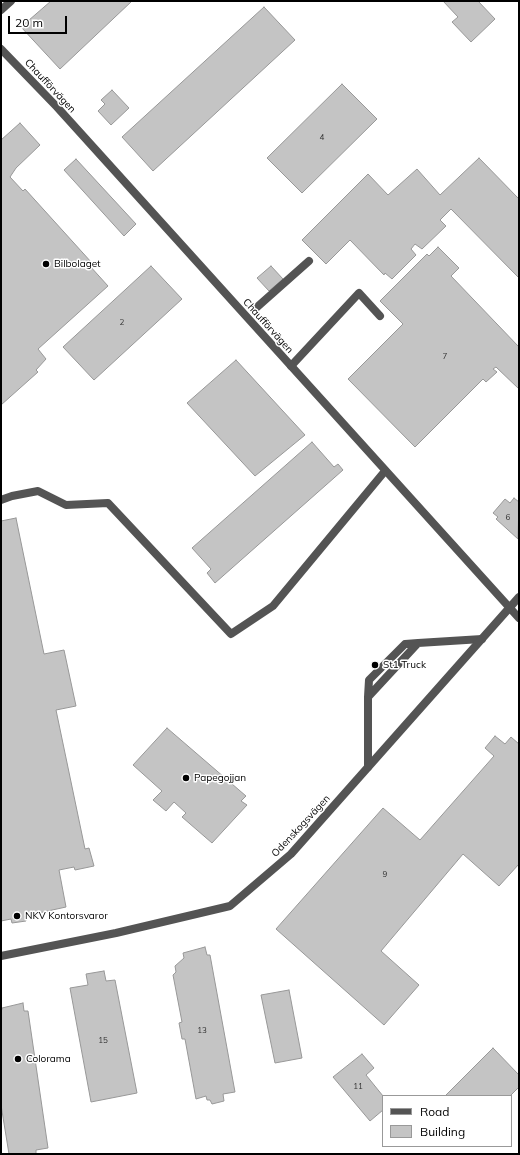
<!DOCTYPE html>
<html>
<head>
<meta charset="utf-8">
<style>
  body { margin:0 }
  #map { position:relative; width:520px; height:1155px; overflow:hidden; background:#fff; font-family:Mulish,sans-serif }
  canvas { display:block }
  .frame { position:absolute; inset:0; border:2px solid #000; pointer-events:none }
  .legend { position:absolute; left:382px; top:1095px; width:130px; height:52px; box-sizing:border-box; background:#fff; border:1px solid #999; margin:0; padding:5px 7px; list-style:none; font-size:12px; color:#000 }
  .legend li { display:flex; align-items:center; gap:8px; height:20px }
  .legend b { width:20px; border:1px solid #999 }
  .scale { position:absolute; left:8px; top:16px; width:59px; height:18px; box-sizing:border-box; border:2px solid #000; border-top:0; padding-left:5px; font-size:12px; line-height:14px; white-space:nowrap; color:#000; -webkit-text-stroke:3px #fff; paint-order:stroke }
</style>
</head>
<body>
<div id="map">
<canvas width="520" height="1155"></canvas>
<div class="frame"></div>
<ul class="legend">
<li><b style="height:5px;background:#545454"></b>Road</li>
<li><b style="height:11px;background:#c4c4c4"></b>Building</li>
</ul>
<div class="scale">20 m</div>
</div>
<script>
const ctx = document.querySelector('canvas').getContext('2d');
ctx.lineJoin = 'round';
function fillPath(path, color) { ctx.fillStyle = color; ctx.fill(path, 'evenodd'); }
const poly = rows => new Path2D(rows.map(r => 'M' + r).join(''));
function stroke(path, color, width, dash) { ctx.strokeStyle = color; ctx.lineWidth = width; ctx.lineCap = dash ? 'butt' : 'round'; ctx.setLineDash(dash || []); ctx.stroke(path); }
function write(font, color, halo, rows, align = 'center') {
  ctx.font = font + ' Mulish,sans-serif'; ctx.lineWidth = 3; ctx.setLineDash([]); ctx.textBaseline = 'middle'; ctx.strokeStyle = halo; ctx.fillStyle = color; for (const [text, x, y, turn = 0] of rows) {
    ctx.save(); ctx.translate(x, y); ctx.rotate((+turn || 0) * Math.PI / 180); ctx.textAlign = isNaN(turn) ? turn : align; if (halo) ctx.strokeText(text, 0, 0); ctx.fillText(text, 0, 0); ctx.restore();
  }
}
const building = poly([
  [51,1,132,1,60,69,21,27,51,1],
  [443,1,478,1,495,19,471,42,452,22,458,17,443,1],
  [264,7,295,40,153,171,122,137,264,7],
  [342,84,377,119,302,193,267,158,342,84],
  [112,90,129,108,111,125,98,111,105,104,101,100,112,90],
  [20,123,40,145,16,168,10,177,23,191,25,189,92,263,89,265,108,286,38,349,46,359,36,370,38,372,1,405,1,140,20,123],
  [479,158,519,199,519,278,451,209,440,220,446,226,422,249,415,244,411,249,416,255,392,279,385,273,384,275,350,240,326,264,302,240,368,174,388,195,417,169,440,195,479,158],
  [76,159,136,224,124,236,64,170,76,159],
  [438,247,459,268,451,276,519,347,519,389,496,367,493,369,497,372,486,382,483,379,415,447,348,379,403,324,380,301,427,254,429,256,438,247],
  [151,266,182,299,94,380,63,347,151,266],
  [271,266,283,279,269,291,257,278,271,266],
  [236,360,305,435,255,476,187,403,236,360],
  [312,442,334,467,338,464,343,470,215,583,207,573,211,569,192,548,312,442],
  [514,498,519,502,518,539,496,519,498,517,493,513,505,499,510,503,514,498],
  [16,518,44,654,64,650,76,706,56,710,85,849,89,848,94,866,75,870,74,867,59,870,66,907,25,916,26,921,12,923,11,919,1,921,1,521,16,518],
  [167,728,246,796,241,801,247,805,212,843,182,817,186,813,174,802,166,811,153,800,162,791,133,765,167,728],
  [495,736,505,744,511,737,519,744,519,864,499,886,463,854,381,951,419,985,384,1025,276,929,383,808,420,840,494,756,485,748,495,736],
  [205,947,207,955,210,955,235,1092,223,1094,224,1101,212,1104,210,1100,207,1100,206,1096,196,1099,185,1039,182,1039,179,1023,182,1022,173,975,176,972,175,966,184,958,183,953,205,947],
  [104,971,106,981,115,980,137,1093,91,1102,70,988,88,985,86,974,104,971],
  [289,990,302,1058,275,1063,261,995,289,990],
  [23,1003,24,1011,28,1011,48,1148,36,1150,36,1154,9,1154,1,1105,1,1013,2,1008,23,1003],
  [493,1048,519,1075,519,1087,510,1096,445,1096,493,1048],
  [362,1054,374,1068,366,1075,383,1096,383,1110,370,1121,333,1077,362,1054]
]);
fillPath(building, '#c4c4c4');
stroke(building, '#989898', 1);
stroke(poly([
  [256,308,309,261],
  [291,366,359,293,380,316],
  [1,500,12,496,38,491,66,505,108,503,231,634,273,606,385,471],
  [368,697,369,680,405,644,418,643],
  [368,767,368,697,418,643,482,639]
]), '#545454', 8);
stroke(poly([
  [1,10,11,1],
  [1,49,57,107,519,618],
  [1,956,116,933,230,906,291,854,519,597]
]), '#545454', 8);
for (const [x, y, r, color] of [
  [46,264,4,"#000"],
  [375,665,4,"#000"],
  [186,778,4,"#000"],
  [17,916,4,"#000"],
  [18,1059,4,"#000"]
]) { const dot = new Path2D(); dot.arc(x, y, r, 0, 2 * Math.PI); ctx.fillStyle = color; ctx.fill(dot); stroke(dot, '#fff', 1.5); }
write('8px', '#313131', null, [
  ["4",322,138],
  ["2",122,323],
  ["7",445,357],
  ["6",508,518],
  ["9",385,875],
  ["13",202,1031],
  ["15",103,1041],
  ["11",358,1087]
]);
write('10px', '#000', '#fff', [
  ["Chaufförvägen",50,86,47],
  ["Chaufförvägen",268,326,48],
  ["Odenskogsvägen",301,826,-47]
]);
write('10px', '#000', '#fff', [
  ["Bilbolaget",54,264],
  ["St1 Truck",383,665],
  ["Papegojjan",194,778],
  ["NKV Kontorsvaror",25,916],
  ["Colorama",26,1059]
], 'left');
</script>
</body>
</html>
